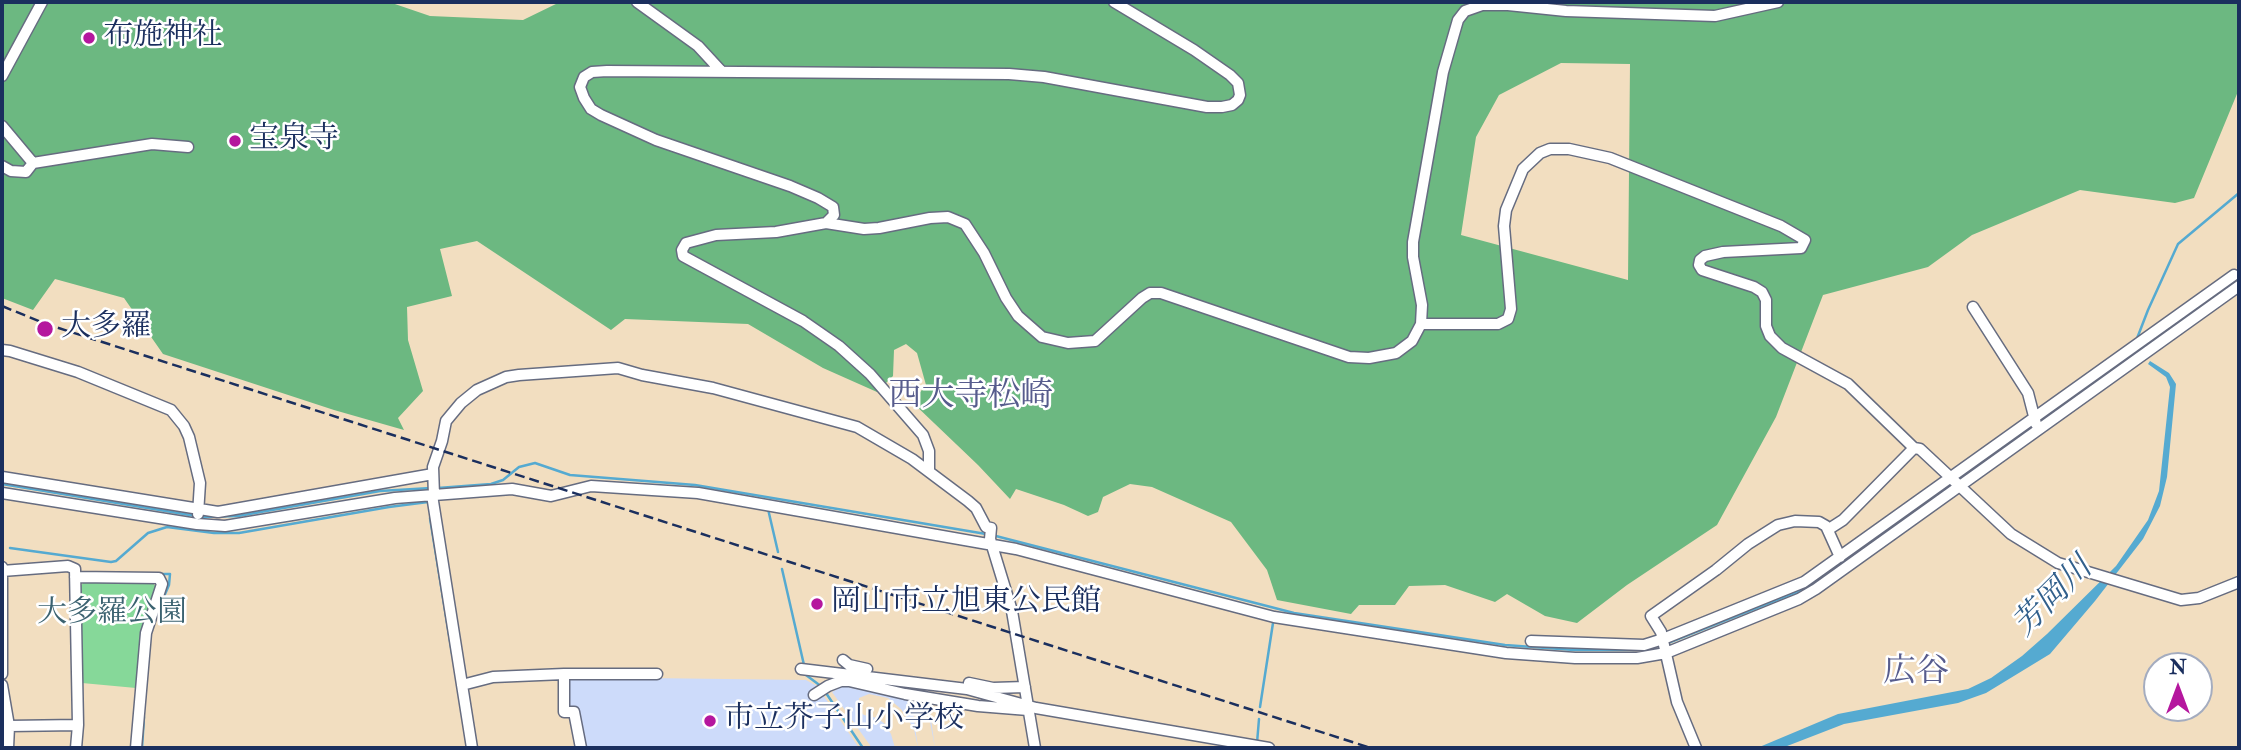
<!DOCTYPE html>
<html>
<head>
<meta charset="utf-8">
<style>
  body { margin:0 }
  #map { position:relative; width:2241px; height:750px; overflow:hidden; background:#f2dec0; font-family:"IM FELL Double Pica",serif }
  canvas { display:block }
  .frame { position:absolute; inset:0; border:4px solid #1b2f5e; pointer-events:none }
  .north { position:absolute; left:2143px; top:652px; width:70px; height:70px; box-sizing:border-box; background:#fff; border:2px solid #a4acbf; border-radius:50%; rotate:0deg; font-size:19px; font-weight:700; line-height:28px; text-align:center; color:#1b2f5e }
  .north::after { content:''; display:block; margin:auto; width:24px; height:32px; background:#b5179e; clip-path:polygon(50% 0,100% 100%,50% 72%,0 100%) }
</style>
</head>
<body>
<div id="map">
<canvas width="2241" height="750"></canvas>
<div class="frame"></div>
<div class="north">N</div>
</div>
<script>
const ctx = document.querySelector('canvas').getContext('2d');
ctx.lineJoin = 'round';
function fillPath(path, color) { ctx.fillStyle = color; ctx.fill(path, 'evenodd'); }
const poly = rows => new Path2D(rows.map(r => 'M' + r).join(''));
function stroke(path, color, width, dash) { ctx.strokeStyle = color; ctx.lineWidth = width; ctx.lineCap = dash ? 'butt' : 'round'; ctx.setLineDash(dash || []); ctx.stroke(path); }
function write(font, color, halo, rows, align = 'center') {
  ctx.font = font + ' "IM FELL Double Pica","Noto Serif JP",serif'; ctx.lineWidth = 5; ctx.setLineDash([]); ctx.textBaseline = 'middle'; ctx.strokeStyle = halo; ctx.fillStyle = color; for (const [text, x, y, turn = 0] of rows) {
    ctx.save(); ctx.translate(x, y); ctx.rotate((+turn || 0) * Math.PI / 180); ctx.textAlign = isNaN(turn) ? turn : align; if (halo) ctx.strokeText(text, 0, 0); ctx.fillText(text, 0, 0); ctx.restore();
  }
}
fillPath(poly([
  [566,677,806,680,817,686,859,748,584,748,566,709],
  [841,687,848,687,929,705,935,748,927,706,912,704,918,748,914,729,901,709,888,698,869,694,859,698,858,710,864,715,877,718,885,724,891,734,895,748,872,748,832,692]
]), '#cddbfa');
fillPath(poly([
  [84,582,153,583,157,588,151,599,142,632,136,688,82,683,79,588]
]), '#86d899');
fillPath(poly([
  [2,2,389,2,430,16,523,20,560,2,2239,2,2239,89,2194,198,2175,203,2080,190,1972,235,1928,267,1823,295,1776,417,1717,525,1627,585,1577,623,1545,616,1507,594,1495,602,1445,585,1409,586,1395,605,1359,605,1351,614,1277,600,1267,570,1231,522,1152,487,1130,484,1103,497,1098,512,1088,516,1064,505,1016,489,1010,499,978,465,912,402,926,385,917,353,906,344,894,350,893,376,877,392,823,368,748,324,625,319,611,330,477,241,440,249,452,296,407,307,408,340,423,391,398,418,404,430,334,410,163,354,124,298,55,279,33,310,2,298],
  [1561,63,1630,64,1628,280,1461,235,1476,137,1499,95]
]), '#6cb881');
fillPath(poly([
  [2150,361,2169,373,2176,384,2167,477,2160,506,2143,539,2095,601,2050,654,1986,693,1958,703,1844,724,1782,748,1757,748,1838,714,1968,689,1991,678,2022,656,2047,634,2116,566,2148,520,2159,491,2170,387,2166,377,2148,364]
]), '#55aad1');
stroke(poly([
  [2136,341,2148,310,2178,244,2239,193],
  [2038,422,2175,324],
  [1975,466,2033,426],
  [2,484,202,517,238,516,380,491,431,488],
  [438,488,491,484,503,480,519,467,535,463,570,475,695,485,986,534],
  [768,509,778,552],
  [430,518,452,653],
  [992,535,1294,613,1505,645,1574,650,1634,650],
  [10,548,111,562,116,561,148,533,167,527,214,533,239,533,389,507,428,502],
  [782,569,804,665],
  [160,574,170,574,169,585,162,601],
  [1668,643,1807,588,1936,495],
  [806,675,822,687],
  [826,693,863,748],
  [1260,707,1273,623],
  [1257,743,1259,719],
  [142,748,144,717]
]), '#55aad1', 2.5);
const street = poly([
  [637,2,698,46,722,72],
  [2,76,42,2],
  [2,126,33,163,26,172,11,171,2,166],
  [33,163,152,144,188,147],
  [826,223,834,215,833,207,818,198,790,186,656,140,601,115,591,109,584,98,580,87,584,77,592,72,607,71,1009,74,1044,77,1207,107,1222,107,1232,105,1238,100,1240,95,1238,83,1230,75,1194,50,1114,2],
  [1973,307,2028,393,2036,424],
  [1421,324,1498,324,1508,319,1511,309,1504,226,1506,210,1523,169,1540,153,1550,149,1569,149,1610,158,1781,226,1805,240,1801,248,1723,252,1705,256,1700,260,1699,265,1702,270,1754,287,1762,292,1766,300,1766,326,1770,336,1782,348,1848,384,1914,448],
  [2,350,10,351,78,372,171,410,184,426,189,437,200,483,198,514],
  [929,471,929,451,923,435,870,374,839,346,803,321,683,256,682,250,686,243,716,235,776,232,826,223,864,229,879,228,930,218,948,217,965,224,984,253,1006,298,1018,316,1042,337,1068,343,1095,341,1142,298,1150,293,1161,293,1349,357,1369,358,1396,353,1412,341,1421,324,1422,305,1413,257,1413,242,1443,72,1458,20,1465,11,1482,5,1508,5,1566,11,1715,16,1778,2],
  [2,477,218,512,433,474],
  [2,493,197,524,225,526,395,498,512,489,551,496,591,486,698,493,1016,549,1274,617,1506,653,1575,658,1637,658,1666,653,1799,599,1816,589,2239,286],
  [432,495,472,748],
  [434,495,433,467,442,441,446,421,461,403,477,390,506,377,519,375,618,368,642,375,713,388,857,427,912,459,968,501,976,508,986,527,991,528,990,539,1012,611,1035,748],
  [1829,529,1843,520,1914,448,1920,449,2011,534,2058,563,2181,600,2199,598,2239,582],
  [2,567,2,674],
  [2,571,68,566,75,569,78,725,76,748],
  [75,577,159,578,162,584,146,633,136,748],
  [1531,641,1644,645,1663,639,1804,582,2234,275],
  [843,660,849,665,867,669],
  [801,669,967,689,1036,708,1269,748],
  [564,674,564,712,574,712,581,748],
  [969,683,993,688,1025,687],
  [2,685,9,726,8,748],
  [462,685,493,677,564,674,657,674],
  [814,695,828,686,841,681,849,681,905,694,978,706,1028,710],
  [9,726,78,725],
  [1696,748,1677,702,1661,632,1651,616,1716,570,1748,544,1778,525,1795,521,1819,522,1826,526,1840,557]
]);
stroke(street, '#666c80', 13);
stroke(street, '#fff', 10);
stroke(poly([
  [2,306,46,324,1371,748]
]), '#1b2f5e', 2.5, [10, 5]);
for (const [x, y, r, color] of [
  [89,38,7,"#b5179e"],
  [235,141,7,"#b5179e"],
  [45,329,9,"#b5179e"],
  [817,604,7,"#b5179e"],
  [710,721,7,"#b5179e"]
]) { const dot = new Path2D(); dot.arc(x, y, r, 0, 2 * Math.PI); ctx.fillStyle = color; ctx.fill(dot); stroke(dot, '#fff', 2.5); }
write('30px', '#1b2f5e', '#fff', [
  ["布施神社",103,38],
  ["宝泉寺",249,141],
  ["大多羅",61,329],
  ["岡山市立旭東公民館",831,604],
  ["市立芥子山小学校",724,721]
], 'left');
write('30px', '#3b6270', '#fff', [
  ["大多羅公園",112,615]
]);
write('italic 32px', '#32608c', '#fff', [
  ["芳岡川",2054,598,-45]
]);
write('33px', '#575c8d', '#fff', [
  ["西大寺松崎",971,398],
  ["広谷",1916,674]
]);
</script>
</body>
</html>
